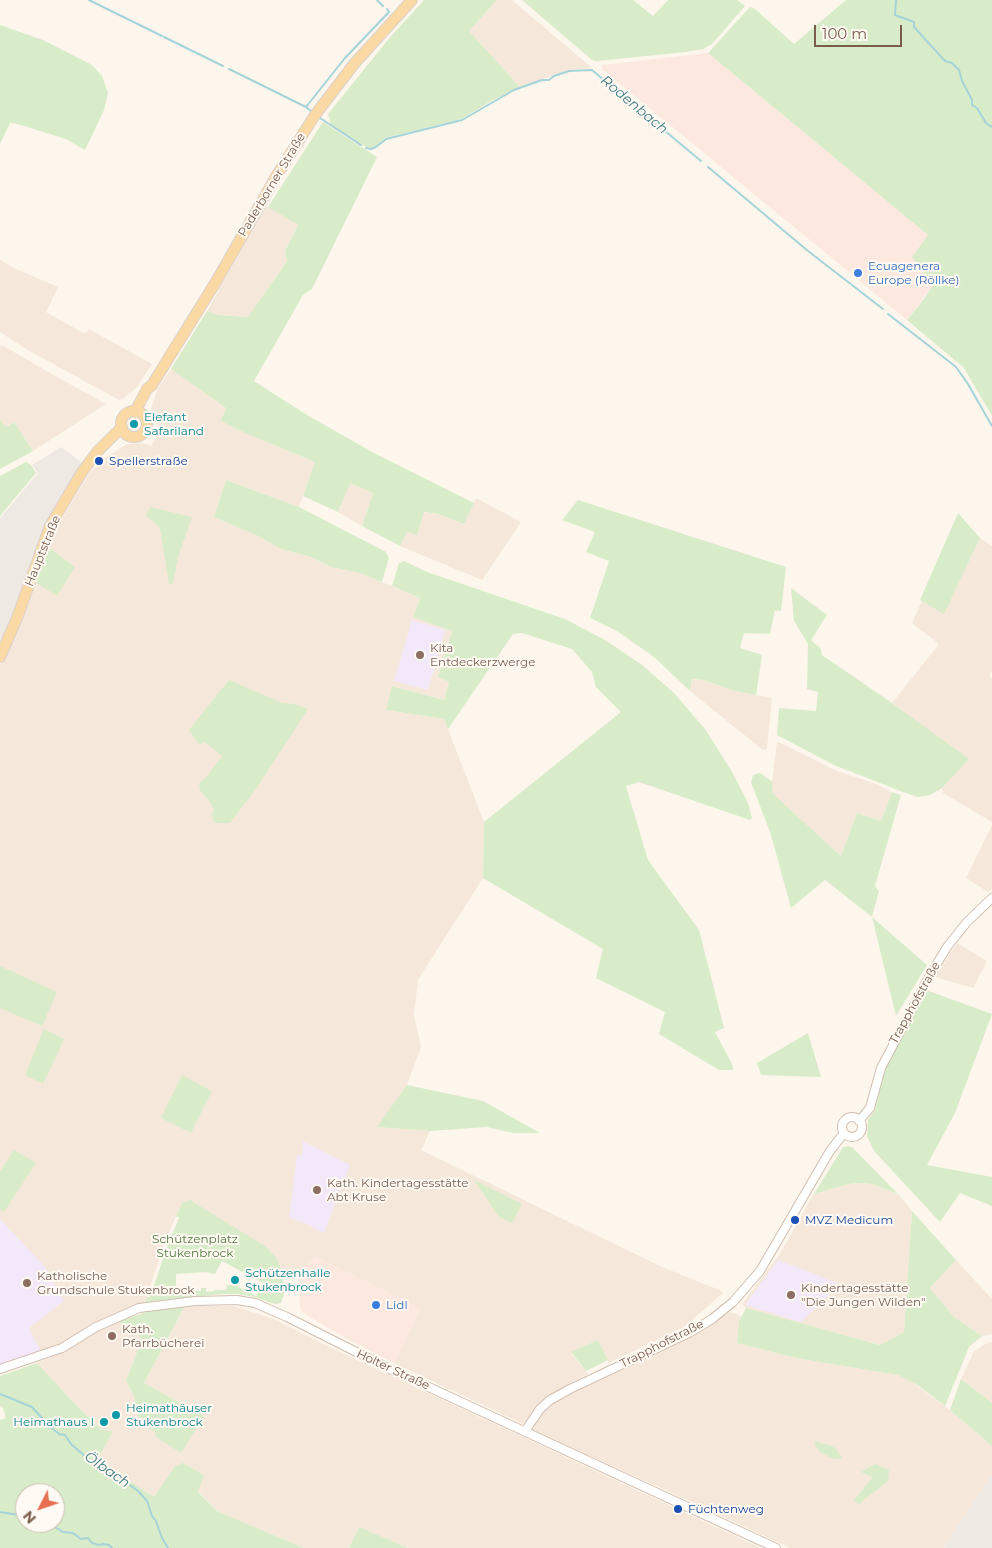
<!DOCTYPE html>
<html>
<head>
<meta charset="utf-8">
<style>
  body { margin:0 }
  #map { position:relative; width:992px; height:1548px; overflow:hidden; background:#fdf6ec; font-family:Montserrat,sans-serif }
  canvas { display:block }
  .north { position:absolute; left:15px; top:1483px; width:50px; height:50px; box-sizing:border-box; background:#fffaf3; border:1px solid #cabbb1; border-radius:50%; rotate:229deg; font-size:14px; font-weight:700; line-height:20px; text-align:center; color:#7a5c4d }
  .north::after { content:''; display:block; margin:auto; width:18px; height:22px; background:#e76f51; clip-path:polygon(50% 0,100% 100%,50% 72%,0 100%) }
  .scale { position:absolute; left:814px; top:25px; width:88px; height:22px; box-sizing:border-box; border:2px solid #7a5c4d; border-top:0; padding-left:6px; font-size:15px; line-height:18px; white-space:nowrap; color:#7a5c4d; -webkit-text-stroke:4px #fffaf3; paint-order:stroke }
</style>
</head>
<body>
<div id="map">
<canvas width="992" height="1548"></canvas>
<div class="north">N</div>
<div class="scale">100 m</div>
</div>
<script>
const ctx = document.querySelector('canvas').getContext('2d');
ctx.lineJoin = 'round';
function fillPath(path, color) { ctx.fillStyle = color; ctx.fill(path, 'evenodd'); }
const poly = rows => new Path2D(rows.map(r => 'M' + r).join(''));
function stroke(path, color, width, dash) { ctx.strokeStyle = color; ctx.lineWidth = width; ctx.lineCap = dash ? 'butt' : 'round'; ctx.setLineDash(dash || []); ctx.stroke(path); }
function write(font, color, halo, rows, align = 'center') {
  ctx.font = font + ' Montserrat,sans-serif'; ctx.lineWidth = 4; ctx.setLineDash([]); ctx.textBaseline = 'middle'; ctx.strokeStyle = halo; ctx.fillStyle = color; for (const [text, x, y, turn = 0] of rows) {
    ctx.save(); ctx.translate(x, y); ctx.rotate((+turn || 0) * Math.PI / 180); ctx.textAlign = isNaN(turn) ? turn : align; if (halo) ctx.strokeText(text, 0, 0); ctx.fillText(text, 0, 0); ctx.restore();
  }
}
fillPath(poly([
  [497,0,512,0,592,68,569,70,520,87,469,31],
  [266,205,298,225,285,251,287,261,248,317,217,315,207,311],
  [0,260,16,269,58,287,46,312,85,334,89,329,152,364,137,387,123,399,119,400,26,349,0,332],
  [2,345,50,373,106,404,33,451,14,422,6,427,0,419,0,347],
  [171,369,226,408,222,421,245,433,315,462,299,507,226,480,214,517,258,536,281,549,311,557,331,567,360,573,420,598,414,617,452,631,438,677,449,682,444,700,392,686,386,710,444,719,484,822,483,878,418,980,414,1015,421,1047,407,1085,378,1127,430,1131,421,1150,660,1266,724,1292,684,1327,609,1363,598,1340,571,1353,588,1374,568,1384,549,1397,538,1407,523,1424,394,1363,420,1308,315,1257,299,1276,283,1280,281,1269,266,1247,182,1203,166,1239,145,1302,129,1307,90,1325,60,1346,0,1367,0,666,20,625,35,582,75,567,47,546,54,532,88,475,103,459,127,444,143,443,151,446,160,432,151,410,157,390],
  [350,482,373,493,362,526,338,512],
  [476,498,521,522,482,580,400,546,407,532,417,535,423,512,438,514,464,524],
  [980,538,992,546,992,671,989,676,992,678,992,822,943,793,942,788,968,759,892,703,939,644,912,623,922,601,944,613],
  [692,679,703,680,735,691,772,698,767,749,763,750,696,696,690,691],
  [777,741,837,771,876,784,892,792,881,821,857,813,841,856,771,793],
  [992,825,992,889,988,892,966,878],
  [957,943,987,961,973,988,935,977],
  [860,1183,872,1184,898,1194,912,1211,904,1332,880,1345,746,1308,742,1304,779,1255,814,1194,849,1184],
  [956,1260,992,1299,992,1334,982,1336,954,1317,930,1288],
  [185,1306,234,1306,271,1318,327,1346,761,1548,408,1548,359,1528,349,1548,304,1548,217,1511,175,1466,154,1497,96,1460,113,1431,102,1430,80,1409,37,1363,64,1352,97,1332,119,1321,125,1330,141,1324,140,1344,126,1381,134,1396,138,1416,144,1425,155,1432,204,1416,144,1383],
  [730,1312,741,1316,739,1322,737,1343,796,1358,898,1375,908,1379,950,1410,992,1446,992,1474,944,1548,790,1548,668,1491,531,1430,542,1412,553,1403,692,1337],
  [989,1342,992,1342,992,1403,961,1379,974,1351]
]), '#f5e8da');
fillPath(poly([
  [708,53,928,235,933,285,907,320,602,69,602,65],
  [315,1257,421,1308,394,1363,342,1336,302,1312,300,1308,299,1276]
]), '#fde8e0');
fillPath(poly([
  [61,447,84,464,59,500,45,528,11,619,0,642,0,518,38,473,32,465],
  [992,1474,992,1548,944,1548]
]), '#efe9e4');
fillPath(poly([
  [412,620,445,630,428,690,394,681],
  [303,1141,350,1165,324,1233,307,1224,289,1218,297,1155,302,1156],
  [0,1219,45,1267,64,1301,29,1328,41,1352,0,1365],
  [778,1260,840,1284,801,1322,745,1305]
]), '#f3e8fa');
fillPath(poly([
  [424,0,497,0,469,31,520,87,493,100,461,119,385,138,375,147,371,148,366,147,331,125,328,114,391,36],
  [522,0,633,0,653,16,668,0,737,0,745,6,712,44,703,49,686,52,597,61,592,60],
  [846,0,992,0,992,416,964,368,907,320,924,299,933,285,912,257,928,235,708,53,750,7,755,9,794,44],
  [0,25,43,40,92,65,102,76,108,93,104,110,85,150,66,139,14,123,10,123,0,144],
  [323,122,377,157,312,289,303,295,254,381,307,415,374,453,474,503,464,524,438,514,424,512,417,535,407,532,400,546,362,526,373,493,350,483,338,512,303,496,315,462,245,433,221,421,226,408,171,369,207,311,217,315,248,317,287,261,285,251,298,225,268,207],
  [0,419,6,427,14,422,33,451,0,469],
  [26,462,31,465,36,473,0,516,0,476],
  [226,480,299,507,386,552,389,558,382,582,360,573,331,567,311,557,281,549,258,536,214,517],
  [578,500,786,567,781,611,775,610,770,634,744,633,740,648,762,655,756,695,735,691,703,680,692,679,690,691,654,657,617,631,590,618,609,561,586,552,595,532,562,520],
  [150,507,192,517,178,557,173,584,169,584,160,528,146,515],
  [958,513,980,538,944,614,920,600],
  [47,546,75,567,57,596,35,582],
  [404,561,427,572,565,619,605,640,642,665,674,693,705,729,731,770,748,803,752,818,750,820,639,782,626,786,648,860,699,930,724,1028,715,1032,732,1064,733,1070,719,1070,659,1034,665,1012,596,978,603,949,483,878,484,822,621,712,596,687,592,672,572,649,522,633,513,634,448,729,444,719,386,710,392,686,444,700,449,682,438,677,452,631,413,617,420,598,392,586,399,563],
  [791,588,827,615,811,640,821,649,822,655,892,703,969,759,942,788,930,795,918,797,903,792,834,765,777,735,779,708,816,711,818,692,807,689,808,644,794,621],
  [229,680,282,703,295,704,308,709,258,786,230,823,214,823,212,815,214,811,211,803,200,790,199,783,205,779,222,756,205,742,199,745,189,730],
  [760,773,773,782,772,793,841,856,857,813,881,821,892,792,901,795,875,886,879,891,872,917,927,965,896,1016,872,917,825,880,791,908,771,835,751,782,753,775],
  [0,966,57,992,42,1026,0,1008],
  [926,990,992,1014,955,1113,927,1165,992,1177,992,1206,960,1193,940,1222,874,1151,867,1136,868,1120,875,1110,885,1069],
  [44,1029,64,1039,43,1084,25,1075],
  [808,1033,821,1077,761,1075,757,1063],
  [182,1075,212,1091,191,1133,161,1118],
  [407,1085,483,1101,540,1133,513,1133,487,1127,430,1131,377,1127],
  [848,1146,853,1148,898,1194,872,1184,860,1183,849,1184,814,1194,843,1147],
  [14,1150,36,1163,4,1212,0,1208,0,1171],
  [474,1180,522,1204,512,1223,499,1217],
  [190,1200,266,1247,276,1258,281,1269,283,1280,284,1294,281,1303,275,1304,254,1297,238,1294,221,1294,145,1302,147,1297,150,1297,168,1244,179,1218,176,1216,182,1203],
  [222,1261,263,1283,256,1296,235,1285,227,1285,226,1290,214,1290,214,1291,206,1292,206,1288,201,1288,201,1291,176,1292,176,1274,206,1272,215,1274],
  [912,1211,956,1260,930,1288,954,1317,982,1336,969,1347,945,1406,919,1386,898,1375,796,1358,737,1343,739,1321,746,1308,880,1345,904,1332],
  [185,1306,144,1383,204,1416,181,1453,156,1437,155,1432,144,1425,138,1416,134,1396,126,1381,140,1344,141,1324,125,1330,119,1321,150,1311],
  [598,1340,608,1360,586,1371,571,1352],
  [37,1363,80,1409,102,1430,113,1431,97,1460,154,1497,175,1466,183,1463,204,1475,198,1492,217,1511,304,1548,0,1548,0,1420,6,1418,3,1408,0,1406,0,1376],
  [25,1493,55,1493,55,1523,25,1523],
  [961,1379,992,1403,992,1446,950,1410],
  [814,1441,830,1445,836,1449,842,1458,834,1459,821,1453,816,1447],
  [875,1464,889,1470,888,1481,859,1504,854,1500,873,1477,861,1472],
  [359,1527,408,1548,349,1548]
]), '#d8ecc9');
stroke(poly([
  [89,0,162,36],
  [377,0,383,6],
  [896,0,895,15,914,22,914,27,945,61,952,63,959,70,962,81,972,100,972,105,977,108,986,123,992,127],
  [164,37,223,66],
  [229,69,306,107,311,111],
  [306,107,345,58,389,12,387,9],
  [320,118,361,145],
  [366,148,371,149,376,147,386,139,462,120,514,90,542,80,549,80,554,76,569,71,592,70,701,161],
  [708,167,808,251,883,309],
  [888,314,956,367,968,384,992,426],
  [0,1394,32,1407,48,1425,59,1434,65,1435,71,1444,93,1463,119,1477,138,1491,147,1501,152,1516,156,1521,162,1538,168,1548],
  [0,1512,25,1516],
  [52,1523,55,1527,63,1532,73,1533,81,1539,88,1538,92,1543,99,1545,103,1544,109,1545,112,1548]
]), '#a5d3da', 2);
const minor = poly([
  '842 1127a10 10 0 1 1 20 0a10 10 0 1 1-20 0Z',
  [859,1121,870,1108,881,1068,929,977,947,947,967,922,992,898],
  [0,1369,62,1348,96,1327,139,1308,195,1301,237,1300,255,1303,287,1317,392,1370,776,1548],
  [525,1431,540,1409,550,1400,570,1389,689,1333,712,1319,733,1302,760,1271,830,1151,844,1133]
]);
const major = poly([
  '121 424a13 13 0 1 1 26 0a13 13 0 1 1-26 0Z',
  [135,412,147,389,152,385,217,280,277,175,315,115,354,64,412,0],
  [0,657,17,618,50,526,82,472,97,452,122,427]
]);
stroke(minor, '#d1beb0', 10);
stroke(major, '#dad1cd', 12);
stroke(minor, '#fff', 8);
stroke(major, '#fbd9a5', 10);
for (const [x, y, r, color] of [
  [858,273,5,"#3f7fe0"],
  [134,424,5,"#0f9aa8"],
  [99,461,5,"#1a4fb4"],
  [420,655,5,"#8d6e63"],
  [317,1190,5,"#8d6e63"],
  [795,1220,5,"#1a4fb4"],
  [235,1280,5,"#0f9aa8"],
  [27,1283,5,"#8d6e63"],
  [791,1295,5,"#8d6e63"],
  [376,1305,5,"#3f7fe0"],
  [112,1336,5,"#8d6e63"],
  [116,1415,5,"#0f9aa8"],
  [104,1422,5,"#0f9aa8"],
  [678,1509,5,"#1a4fb4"]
]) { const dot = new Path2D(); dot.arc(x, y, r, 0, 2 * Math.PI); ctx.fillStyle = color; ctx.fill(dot); stroke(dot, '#fffaf3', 2); }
write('12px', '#7a5c4d', '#fffaf3', [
  ["Paderborner Straße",272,185,-59],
  ["Hauptstraße",43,551,-68],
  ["Trapphofstraße",915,1003,-61],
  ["Trapphofstraße",662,1344,-27],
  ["Holter Straße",393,1370,25]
]);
write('12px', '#366cbe', '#fffaf3', [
  ["Ecuagenera",868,266],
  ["Europe (Röllke)",868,280],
  ["Lidl",386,1305]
], 'left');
write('12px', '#0d838f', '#fffaf3', [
  ["Elefant",144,417],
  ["Safariland",144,431],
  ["Schützenhalle",245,1273],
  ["Stukenbrock",245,1287],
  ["Heimathäuser",126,1408],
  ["Stukenbrock",126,1422],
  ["Heimathaus I",94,1422,"right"]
], 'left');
write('12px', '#164399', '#fffaf3', [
  ["Spellerstraße",109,461],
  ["MVZ Medicum",805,1220],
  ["Füchtenweg",688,1509]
], 'left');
write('12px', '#785e54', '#fffaf3', [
  ["Kita",430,648],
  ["Entdeckerzwerge",430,662],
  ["Kath. Kindertagesstätte",327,1183],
  ["Abt Kruse",327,1197],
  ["Katholische",37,1276],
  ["Grundschule Stukenbrock",37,1290],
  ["Kindertagesstätte",801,1288],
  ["\"Die Jungen Wilden\"",801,1302],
  ["Kath.",122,1329],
  ["Pfarrbücherei",122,1343]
], 'left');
write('12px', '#537a41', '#fffaf3', [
  ["Schützenplatz",195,1239],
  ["Stukenbrock",195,1253]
]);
write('italic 14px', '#437c86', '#fffaf3', [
  ["Rodenbach",634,105,40],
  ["Ölbach",107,1470,35]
]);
</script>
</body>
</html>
